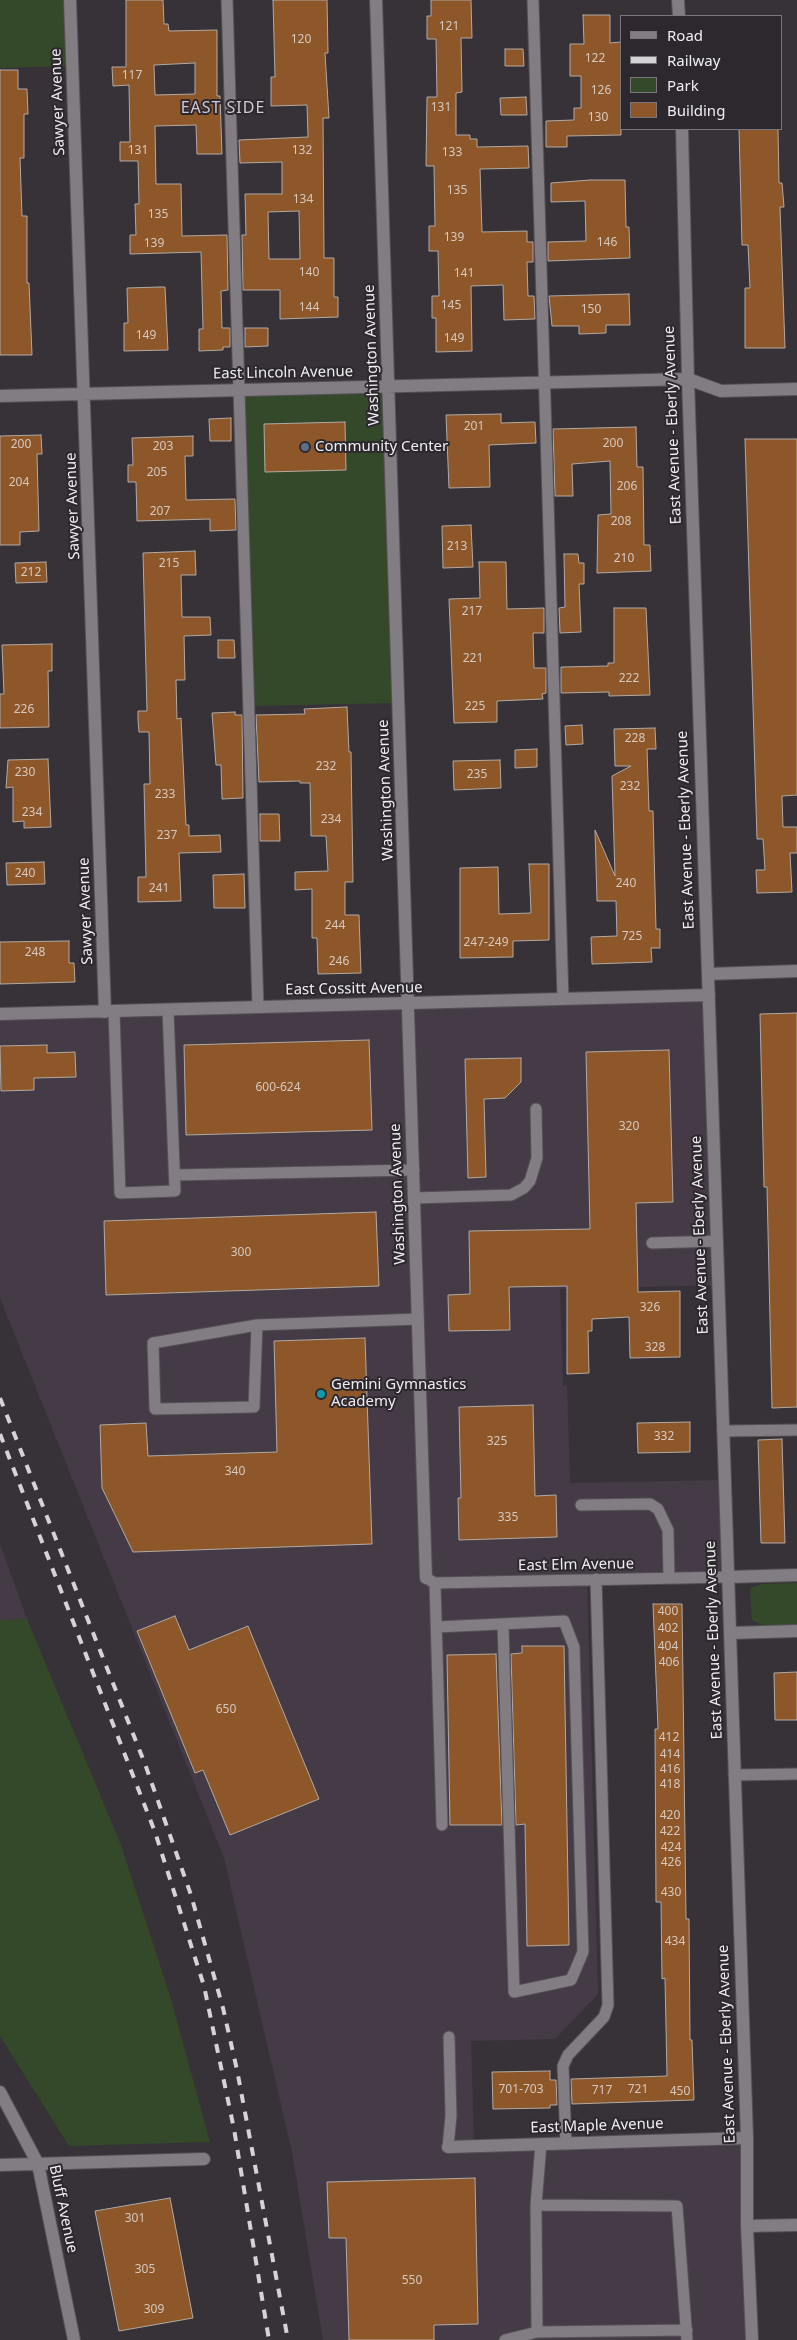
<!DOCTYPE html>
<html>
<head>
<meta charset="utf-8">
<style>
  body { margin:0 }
  #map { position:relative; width:797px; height:2340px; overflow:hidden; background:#373238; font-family:"Noto Sans",sans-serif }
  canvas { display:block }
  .legend { position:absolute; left:620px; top:15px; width:162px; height:115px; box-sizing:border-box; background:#2c282e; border:1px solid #7a777c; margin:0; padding:6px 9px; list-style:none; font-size:15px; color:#f0edf1 }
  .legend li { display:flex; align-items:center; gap:10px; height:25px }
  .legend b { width:25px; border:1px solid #7a777c }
</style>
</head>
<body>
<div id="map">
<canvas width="797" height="2340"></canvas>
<ul class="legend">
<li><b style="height:6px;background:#827c83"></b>Road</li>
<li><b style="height:6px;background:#d6d3d7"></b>Railway</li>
<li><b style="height:14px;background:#33492a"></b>Park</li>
<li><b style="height:14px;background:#8d5729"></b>Building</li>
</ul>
</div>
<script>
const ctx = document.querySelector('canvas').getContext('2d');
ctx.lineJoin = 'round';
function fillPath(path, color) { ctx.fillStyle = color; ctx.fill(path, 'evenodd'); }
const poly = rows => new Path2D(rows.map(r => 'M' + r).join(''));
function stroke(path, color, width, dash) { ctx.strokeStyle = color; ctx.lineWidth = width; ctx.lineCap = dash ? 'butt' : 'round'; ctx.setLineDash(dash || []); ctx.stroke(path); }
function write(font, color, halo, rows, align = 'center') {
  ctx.font = font + ' "Noto Sans",sans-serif'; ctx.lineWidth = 4; ctx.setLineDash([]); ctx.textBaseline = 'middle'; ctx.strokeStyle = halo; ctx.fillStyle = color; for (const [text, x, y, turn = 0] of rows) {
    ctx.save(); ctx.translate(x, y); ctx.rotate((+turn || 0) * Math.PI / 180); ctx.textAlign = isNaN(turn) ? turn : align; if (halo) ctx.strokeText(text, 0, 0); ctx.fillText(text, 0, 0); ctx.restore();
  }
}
fillPath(poly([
  [716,1001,725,1285,560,1289,563,1386,567,1386,570,1483,721,1480,725,1575,587,1580,598,1994,555,2039,471,2041,474,2147,745,2139,750,2340,323,2340,292,2152,224,1858,0,1298,0,1020],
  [0,1544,27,1619,0,1620]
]), '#443b46');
fillPath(poly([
  [0,0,67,0,68,66,0,68],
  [386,389,397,703,251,706,241,393],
  [797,1583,797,1625,764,1626,752,1620,750,1590,753,1587,762,1584],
  [27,1619,121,1845,171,1999,210,2142,69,2146,0,2036,0,1620]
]), '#33492a');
const building = poly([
  [126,0,163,0,164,24,168,24,169,31,217,30,217,96,220,96,222,154,197,154,196,125,155,126,156,184,181,184,182,236,227,235,228,290,221,291,222,328,230,328,230,347,223,347,223,350,199,351,199,329,203,329,201,252,130,254,130,235,136,235,135,204,139,204,138,161,120,161,120,142,130,142,129,85,113,86,112,67,126,67,126,0],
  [195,63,195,94,155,95,154,65,195,63],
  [273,0,327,0,328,53,325,53,329,118,323,118,324,258,334,258,334,297,338,297,338,317,280,319,280,290,243,290,242,235,246,235,245,194,282,194,282,162,240,163,239,140,308,137,307,105,271,106,271,77,275,77,273,0],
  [299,211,300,259,269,259,268,212,299,211],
  [431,0,471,0,472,38,461,38,462,92,456,93,456,135,470,135,470,139,477,139,477,147,528,146,529,168,480,169,482,232,527,231,527,242,533,242,533,262,527,262,528,296,534,296,535,319,504,320,503,285,471,286,472,351,436,352,436,318,432,318,432,296,439,296,438,251,429,251,429,226,435,226,434,166,426,166,427,97,437,97,436,39,427,39,427,16,431,16,431,0],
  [583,15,610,15,610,43,621,42,621,135,567,136,567,147,546,147,546,121,574,120,574,108,581,108,581,76,570,76,570,44,584,44,583,15],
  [505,49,523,49,524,66,505,66,505,49],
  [0,70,18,70,18,89,27,89,28,114,24,114,24,158,20,158,22,216,27,216,27,283,29,283,32,355,0,355,0,70],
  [526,97,527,115,501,115,500,98,526,97],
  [739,129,778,129,779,183,782,183,784,207,780,207,785,348,745,348,745,288,750,288,748,245,742,245,739,129],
  [590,180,625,180,626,227,629,227,630,258,548,261,548,242,586,241,585,201,551,202,551,183,590,180],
  [160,287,165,287,168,350,124,351,124,323,128,323,127,288,160,287],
  [629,294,630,325,606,325,606,333,579,334,579,326,552,326,549,296,629,294],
  [245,328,268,328,268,346,245,347,245,328],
  [501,414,501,423,535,422,536,443,489,445,490,487,449,488,446,415,501,414],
  [231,418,231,441,210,441,209,419,231,418],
  [345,422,346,470,265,472,264,424,345,422],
  [636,427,637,467,643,467,644,545,650,545,651,571,597,573,598,515,611,514,610,461,572,464,573,496,555,496,553,429,636,427],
  [41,435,42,454,37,454,39,531,20,532,20,545,0,545,0,436,41,435],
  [193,436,193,456,185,456,186,500,235,499,236,530,210,531,210,519,137,521,136,482,128,482,128,465,133,465,132,438,193,436],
  [745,439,797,439,797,795,782,796,783,827,797,827,797,853,790,853,792,892,757,893,756,870,765,870,763,839,757,839,745,439],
  [471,525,473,567,443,568,442,526,471,525],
  [195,551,196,575,181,575,182,617,210,617,211,635,184,636,185,680,176,680,177,719,181,718,186,825,189,825,189,836,220,835,221,852,179,853,181,901,138,902,138,877,146,877,144,784,150,784,149,732,139,732,138,720,138,711,147,711,143,553,195,551],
  [564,554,578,554,579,563,584,563,584,584,579,584,581,632,560,633,559,608,565,607,564,554],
  [46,562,47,582,16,583,15,563,46,562],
  [479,562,506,562,507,609,544,608,544,633,533,633,534,668,546,668,546,693,542,694,543,699,497,701,497,722,454,723,449,599,480,598,479,562],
  [614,608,646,608,650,695,609,696,609,692,561,693,561,667,608,666,608,663,614,663,614,608],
  [218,640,234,640,235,658,218,658,218,640],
  [52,644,52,671,48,671,49,727,0,728,0,694,4,694,2,645,52,644],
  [347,707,349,752,351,752,353,882,345,882,345,915,359,915,361,973,318,974,317,938,312,938,312,889,295,890,295,872,328,871,326,836,311,836,310,783,300,783,300,781,259,782,256,715,305,714,304,709,347,707],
  [235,712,235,715,242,715,243,798,222,799,221,765,216,765,212,713,235,712],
  [582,725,583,744,566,745,565,726,582,725],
  [655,728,656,749,647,749,649,811,653,811,656,929,660,929,660,948,651,948,652,962,592,964,591,937,617,936,616,901,597,901,595,830,615,876,612,776,631,766,615,766,614,729,655,728],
  [537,749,537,767,515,768,515,750,537,749],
  [48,759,51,827,24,828,24,821,13,822,13,787,6,788,8,760,48,759],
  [500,760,501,788,454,790,453,761,500,760],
  [260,814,279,814,280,841,260,841,260,814],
  [44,862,45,884,7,885,6,863,44,862],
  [529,864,549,864,549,940,513,941,513,957,460,958,460,868,498,867,499,914,531,913,529,864],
  [244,874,245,908,214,908,213,875,244,874],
  [69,941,69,963,74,963,75,982,0,984,0,942,69,941],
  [797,1013,797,1407,772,1408,767,1187,764,1187,760,1014,797,1013],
  [369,1040,372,1130,186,1135,184,1045,369,1040],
  [47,1045,47,1053,75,1052,76,1077,34,1078,34,1090,1,1091,0,1046,47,1045],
  [669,1050,673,1202,636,1203,638,1292,680,1291,680,1357,630,1358,629,1317,592,1319,592,1331,588,1331,589,1373,567,1374,567,1286,509,1287,510,1330,449,1331,448,1295,470,1294,469,1231,590,1229,586,1052,669,1050],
  [521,1058,521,1082,505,1098,484,1099,486,1177,468,1178,465,1059,521,1058],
  [376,1212,379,1286,106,1295,104,1221,376,1212],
  [365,1338,372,1544,133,1552,102,1488,100,1425,146,1423,148,1456,277,1452,274,1341,365,1338],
  [533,1405,535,1496,556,1495,557,1537,459,1540,458,1498,461,1498,459,1407,533,1405],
  [690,1422,690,1452,638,1453,637,1423,690,1422],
  [782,1439,785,1543,761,1543,758,1440,782,1439],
  [653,1604,682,1604,686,1919,689,1919,690,2040,692,2040,694,2100,572,2104,571,2079,667,2076,665,1978,662,1979,661,1902,656,1902,655,1729,658,1729,653,1604],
  [175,1616,189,1650,248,1626,319,1799,230,1835,203,1770,195,1773,137,1631,175,1616],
  [522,1646,564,1646,569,1945,527,1946,525,1824,516,1825,511,1654,522,1653,522,1646],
  [496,1654,502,1825,450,1825,447,1655,496,1654],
  [797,1672,797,1720,775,1720,774,1673,797,1672],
  [550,2071,550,2080,556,2080,557,2105,550,2105,550,2108,493,2109,492,2072,550,2071],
  [475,2178,478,2324,434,2325,434,2340,349,2340,346,2238,329,2238,327,2182,475,2178],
  [170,2198,193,2318,119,2331,95,2211,170,2198]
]);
fillPath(building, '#8d5729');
stroke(building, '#b2aaa4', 1);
const lane = poly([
  [227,0,258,1007],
  [533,0,563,999],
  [114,1011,120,1193,175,1191,168,1010],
  [175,1175,414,1170],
  [415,1198,511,1195,524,1188,530,1181,537,1158,536,1109],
  [652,1243,717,1241],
  [257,1325,254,1407,155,1409,153,1343,257,1325,418,1319],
  [723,1431,797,1430],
  [581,1505,650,1504,658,1509,668,1530,669,1578],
  [426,1578,435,1583,728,1577],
  [435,1583,442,1825],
  [437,1627,564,1621,574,1647,583,1952,571,1980,514,1992,503,1624],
  [734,1775,797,1774],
  [541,2144,536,2205,677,2206,687,2340],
  [566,2144,563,2066,568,2055,604,2017,608,2005,596,1579],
  [448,2147,451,2116,449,2037],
  [536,2205,537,2332,687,2330],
  [505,2340,537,2332]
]);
const street = poly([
  [70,0,105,1012],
  [376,0,426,1578],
  [0,396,688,379,721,391,797,389],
  [708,974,797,971],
  [0,1014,709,995],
  [728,1577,797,1575],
  [730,1633,797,1631],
  [0,2092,38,2164,74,2340],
  [448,2147,747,2138],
  [0,2165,204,2159],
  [747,2226,797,2225]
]);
const secondary = poly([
  [678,0,679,16],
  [682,129,688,379,747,2138,747,2226,752,2340]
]);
stroke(lane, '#555056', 13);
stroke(street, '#555056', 14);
stroke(secondary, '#555056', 14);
stroke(lane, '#827c83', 11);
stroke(street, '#827c83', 12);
stroke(secondary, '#827c83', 12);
stroke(poly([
  [0,1398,145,1764,191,1895,223,2008,237,2070,288,2340],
  [0,1434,155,1832,204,1986,234,2129,269,2340]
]), '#d6d3d7', 4, [9, 9]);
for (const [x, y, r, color] of [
  [305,447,5,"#5c6f8a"],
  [321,1394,5,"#0f9aa8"]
]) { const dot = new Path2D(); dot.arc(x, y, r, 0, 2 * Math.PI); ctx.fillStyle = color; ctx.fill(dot); stroke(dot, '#2c282e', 2); }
write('12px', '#d7c8bf', null, [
  ["121",449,27],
  ["120",301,40],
  ["122",595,59],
  ["117",132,76],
  ["126",601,91],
  ["131",441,108],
  ["130",598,118],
  ["131",138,151],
  ["132",302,151],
  ["133",452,153],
  ["135",457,191],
  ["134",303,200],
  ["135",158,215],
  ["139",454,238],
  ["146",607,243],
  ["139",154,244],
  ["140",309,273],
  ["141",464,274],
  ["145",451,306],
  ["144",309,308],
  ["150",591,310],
  ["149",146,336],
  ["149",454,339],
  ["201",474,427],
  ["200",613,444],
  ["200",21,445],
  ["203",163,447],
  ["205",157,473],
  ["204",19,483],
  ["206",627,487],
  ["207",160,512],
  ["208",621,522],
  ["213",457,547],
  ["210",624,559],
  ["215",169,564],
  ["212",31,573],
  ["217",472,612],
  ["221",473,659],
  ["222",629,679],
  ["225",475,707],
  ["226",24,710],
  ["228",635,739],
  ["232",326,767],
  ["230",25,773],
  ["235",477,775],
  ["232",630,787],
  ["233",165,795],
  ["234",32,813],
  ["234",331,820],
  ["237",167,836],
  ["240",25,874],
  ["240",626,884],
  ["241",159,889],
  ["244",335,926],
  ["725",632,937],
  ["247-249",486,943],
  ["248",35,953],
  ["246",339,962],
  ["600-624",278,1088],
  ["320",629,1127],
  ["300",241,1253],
  ["326",650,1308],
  ["328",655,1348],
  ["332",664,1437],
  ["325",497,1442],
  ["340",235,1472],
  ["335",508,1518],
  ["400",668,1612],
  ["402",668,1629],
  ["404",668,1647],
  ["406",669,1663],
  ["650",226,1710],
  ["412",669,1738],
  ["414",670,1755],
  ["416",670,1770],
  ["418",670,1785],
  ["420",670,1816],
  ["422",670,1832],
  ["424",671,1848],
  ["426",671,1863],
  ["430",671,1893],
  ["434",675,1942],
  ["701-703",521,2090],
  ["721",638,2090],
  ["717",602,2091],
  ["450",680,2092],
  ["301",135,2219],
  ["305",145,2270],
  ["550",412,2281],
  ["309",154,2310]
]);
write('15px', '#f0edf1', '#2c282e', [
  ["Sawyer Avenue",58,102,-92],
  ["Washington Avenue",372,355,-92],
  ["East Lincoln Avenue",283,373,-1],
  ["East Avenue - Eberly Avenue",673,425,-92],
  ["Sawyer Avenue",73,506,-92],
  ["Washington Avenue",386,790,-92],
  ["East Avenue - Eberly Avenue",686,830,-92],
  ["Sawyer Avenue",86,911,-92],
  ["East Cossitt Avenue",354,989,-1],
  ["Washington Avenue",398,1194,-92],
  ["East Avenue - Eberly Avenue",700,1235,-92],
  ["East Elm Avenue",576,1565,-1],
  ["East Avenue - Eberly Avenue",714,1640,-92],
  ["East Avenue - Eberly Avenue",727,2044,-92],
  ["East Maple Avenue",597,2126,-2],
  ["Bluff Avenue",63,2209,78]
]);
write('15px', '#f0edf1', '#2c282e', [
  ["Community Center",315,447],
  ["Gemini Gymnastics",331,1385],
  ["Academy",331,1402]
], 'left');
ctx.letterSpacing = '1px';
write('16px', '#d1cad2', '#2c282e', [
  ["EAST SIDE",223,108]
]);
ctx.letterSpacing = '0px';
</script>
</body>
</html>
